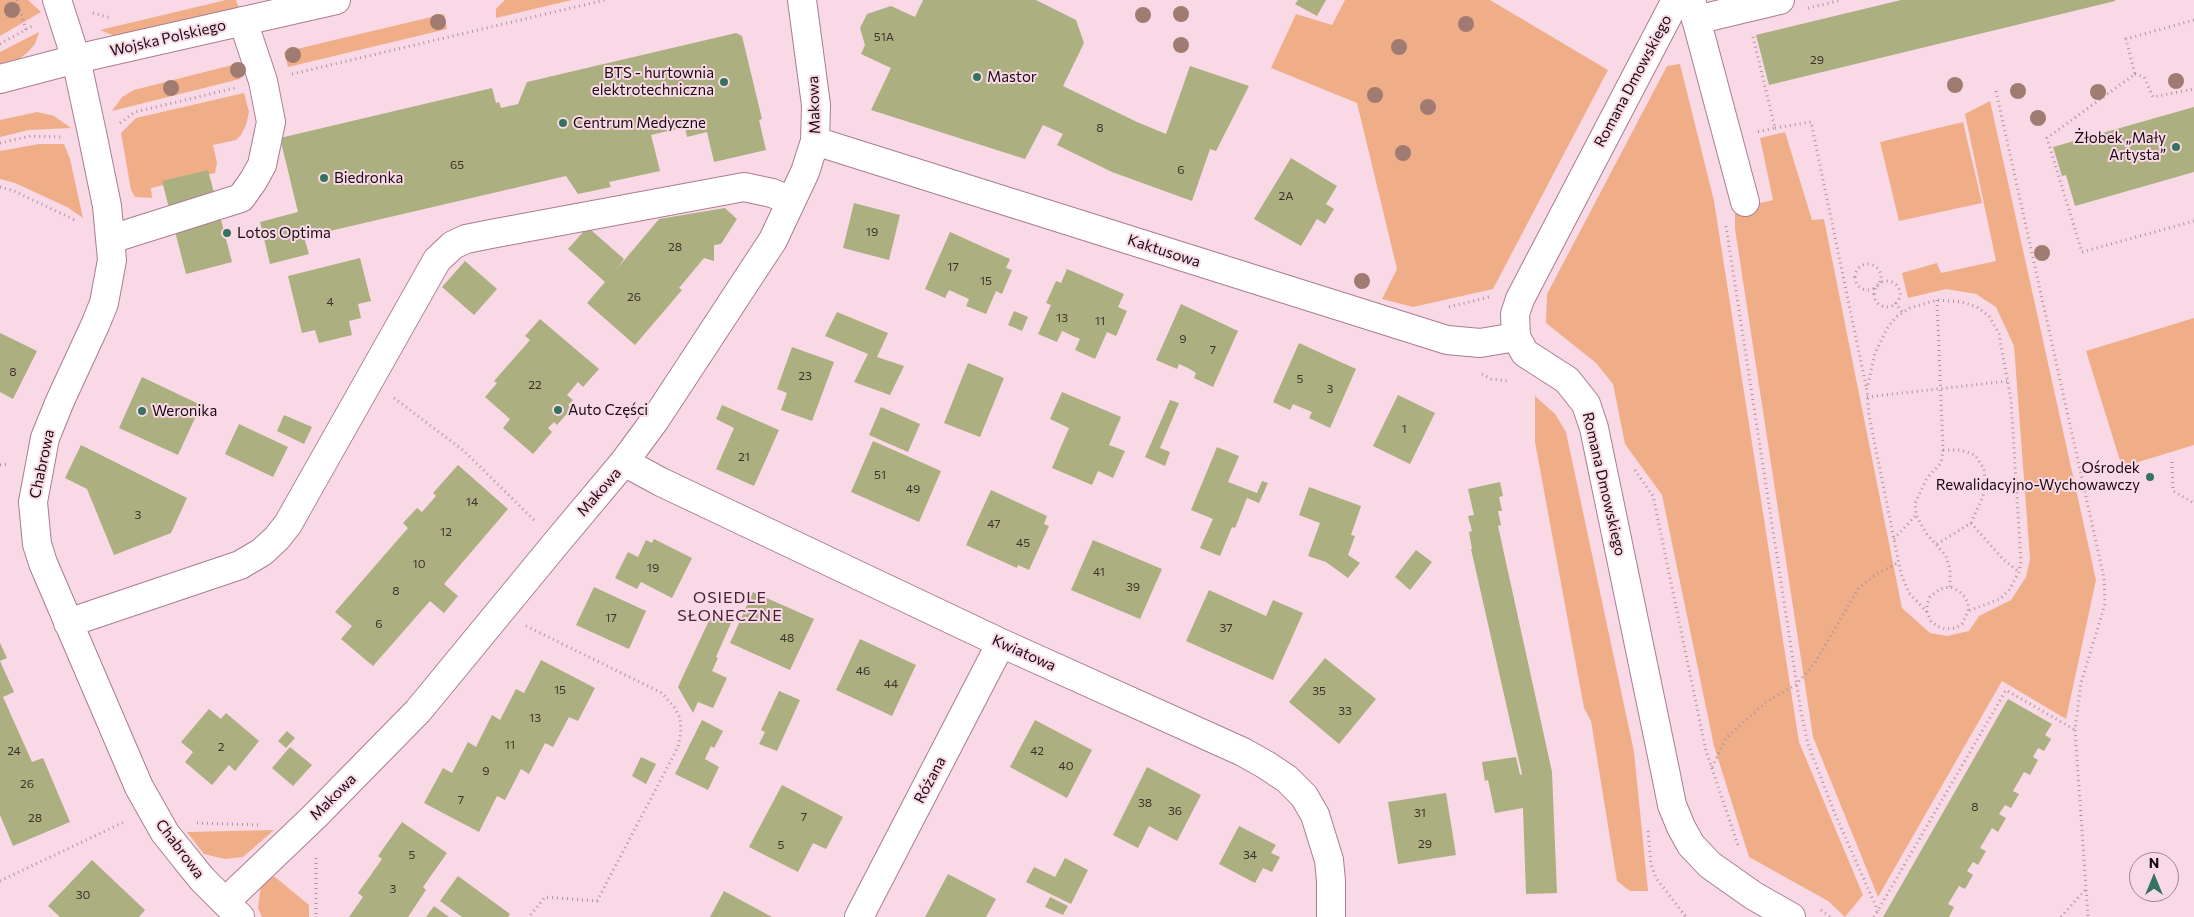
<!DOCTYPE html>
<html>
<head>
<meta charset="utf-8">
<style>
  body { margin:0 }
  #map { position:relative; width:2194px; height:917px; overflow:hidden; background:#f9d9e6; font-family:Commissioner,sans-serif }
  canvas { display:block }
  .north { position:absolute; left:2129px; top:852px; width:50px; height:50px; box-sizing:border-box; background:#f9d9e6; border:1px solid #a08691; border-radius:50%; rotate:0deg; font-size:14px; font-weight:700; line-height:20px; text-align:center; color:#1a0911 }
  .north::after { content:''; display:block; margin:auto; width:18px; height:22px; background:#357360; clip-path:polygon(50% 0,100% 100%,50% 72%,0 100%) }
</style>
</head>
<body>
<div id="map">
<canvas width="2194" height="917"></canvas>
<div class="north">N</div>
</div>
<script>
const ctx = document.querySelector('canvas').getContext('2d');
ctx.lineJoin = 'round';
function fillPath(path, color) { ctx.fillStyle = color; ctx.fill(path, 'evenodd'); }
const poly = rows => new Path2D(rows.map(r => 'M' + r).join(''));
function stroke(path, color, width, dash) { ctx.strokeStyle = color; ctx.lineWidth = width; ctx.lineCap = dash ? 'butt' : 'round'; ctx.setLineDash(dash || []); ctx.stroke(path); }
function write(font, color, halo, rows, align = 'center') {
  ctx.font = font + ' Commissioner,sans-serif'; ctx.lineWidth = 4; ctx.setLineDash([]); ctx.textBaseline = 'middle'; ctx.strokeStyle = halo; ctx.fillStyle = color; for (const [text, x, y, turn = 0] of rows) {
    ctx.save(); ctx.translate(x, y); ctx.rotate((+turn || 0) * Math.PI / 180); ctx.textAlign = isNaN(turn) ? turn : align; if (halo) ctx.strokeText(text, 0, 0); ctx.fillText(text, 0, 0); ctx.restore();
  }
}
fillPath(poly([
  [0,0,28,0,41,12,0,36],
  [226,0,236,0,239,9,130,34,115,36,100,30],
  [505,0,572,0,496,18,496,9],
  [1345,0,1490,0,1608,70,1493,289,1413,307,1382,299,1397,269,1357,103,1271,68,1296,14,1332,25],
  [444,14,447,29,288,67,284,52],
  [39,32,35,44,28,52,19,59,0,66,0,52],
  [236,64,240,79,112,111,122,97,134,90],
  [1680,64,1714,201,1799,742,1863,895,1845,917,1828,901,1749,857,1714,746,1662,495,1625,444,1613,384,1596,363,1546,323,1547,294,1667,66],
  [244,93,249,112,246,125,241,135,236,140,213,145,217,163,215,173,151,188,152,198,135,197,131,190,121,133,136,118],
  [1990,101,2096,580,2066,719,2002,681,1878,897,1813,737,1735,229,1735,209,1773,200,1760,138,1785,132,1812,220,1824,219,1902,608,1930,633,1947,636,1969,631,1979,616,2011,600,2026,577,2030,559,2014,346,1996,307,1976,294,1946,289,1908,298,1902,273,1937,263,1941,273,1996,261,1965,114],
  [37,112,54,116,71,128,29,130,0,137,0,120],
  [1963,122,1982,203,1899,221,1880,142],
  [39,144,64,144,70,159,83,218,67,207,15,183,0,179,0,151],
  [2194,318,2194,445,2122,467,2086,351],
  [1535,396,1555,414,1566,432,1634,752,1648,891,1630,891,1617,881,1591,721,1584,708,1535,442],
  [274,830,243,857,225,859,204,854,187,832],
  [265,877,275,877,309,905,309,917,262,917,258,908,261,885]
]), '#f0ae88');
fillPath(poly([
  [923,0,1036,0,1076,20,1084,43,1063,86,1137,122,1166,134,1190,66,1249,86,1216,151,1210,149,1192,201,1112,172,1057,145,1063,134,1043,125,1025,159,871,110,891,68,861,54,865,45,860,28,867,14,891,6,915,17],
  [1298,0,1326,0,1317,16,1295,4],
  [1901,0,2115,0,2115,1,1769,85,1756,35],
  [736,33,742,36,762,119,759,120,766,150,714,162,707,132,687,137,685,127,651,135,660,171,609,182,611,187,578,194,566,176,304,237,309,254,270,264,260,222,298,212,280,138,492,88,496,103,499,102,501,108,518,104,527,82],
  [2194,107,2194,172,2075,206,2066,175,2062,176,2053,147],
  [1291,158,1337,186,1326,204,1334,209,1325,224,1317,219,1301,246,1254,219],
  [208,170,232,262,186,274,162,181],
  [854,203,900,215,889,260,843,248],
  [725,208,737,219,721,244,714,245,714,261,704,258,679,288,682,290,635,345,587,303,605,282,568,249,583,232,591,230,624,259,616,270,659,219],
  [950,232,1010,259,1006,268,1012,270,1002,294,996,291,986,314,966,306,969,299,949,290,945,298,925,289],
  [360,258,371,301,358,304,361,318,349,321,352,335,319,343,315,330,302,333,288,276],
  [465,261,497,289,474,315,442,287],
  [1067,269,1124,294,1118,307,1127,311,1116,336,1107,332,1095,359,1075,350,1080,339,1062,331,1057,342,1038,334,1051,305,1046,303,1056,281,1061,283],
  [1181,304,1238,331,1213,387,1194,378,1196,373,1188,368,1179,364,1177,369,1156,360],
  [1014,311,1028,317,1022,331,1008,325],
  [837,312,888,333,877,357,904,366,890,395,854,382,868,354,825,336],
  [540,319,599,369,583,387,578,382,567,395,573,400,568,405,572,408,557,425,554,422,548,428,552,432,533,454,503,428,510,419,485,397,497,383,494,381,530,340,525,336],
  [0,333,37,351,13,399,0,392],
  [1299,343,1356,369,1330,428,1309,418,1312,412,1293,404,1290,410,1273,402],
  [792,347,834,362,812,421,781,410,787,393,777,389],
  [968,363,1004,378,980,437,944,423],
  [142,377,201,405,178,455,119,428],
  [1062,392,1121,417,1109,445,1125,451,1113,478,1098,471,1092,485,1052,468,1069,428,1050,419],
  [1398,395,1435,413,1410,464,1373,446],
  [1170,400,1179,403,1160,448,1170,452,1165,466,1145,457],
  [722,405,779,430,754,486,716,469,734,428,716,419],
  [881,407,920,424,908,452,869,435],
  [284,415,312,427,304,444,277,431],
  [239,424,288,447,273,477,225,454],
  [873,441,941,471,919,522,851,492],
  [81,445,187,498,171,533,114,555,87,489,65,478],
  [1217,447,1239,456,1228,482,1257,493,1262,481,1268,483,1259,503,1247,498,1235,528,1232,527,1220,556,1200,548,1213,519,1191,510],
  [458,465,508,509,444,584,458,596,444,613,430,601,373,666,341,639,352,626,335,612,408,528,403,523,417,508,422,512,436,496,433,493],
  [1500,482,1503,496,1499,497,1502,511,1498,511,1501,525,1498,526,1552,772,1557,893,1526,894,1523,808,1495,813,1488,780,1485,781,1482,762,1516,757,1520,775,1522,774,1471,549,1472,549,1469,532,1472,531,1468,516,1474,515,1468,489],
  [1309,487,1361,506,1351,535,1355,536,1348,555,1360,563,1348,578,1326,562,1308,556,1320,523,1299,515],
  [991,490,1047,516,1044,524,1049,526,1029,570,1018,565,1017,568,966,545],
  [654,539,692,558,672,598,641,582,637,589,615,578,628,552,638,557,646,540,652,543],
  [1093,540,1162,569,1140,619,1071,590],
  [1416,550,1432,562,1410,590,1395,577],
  [594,587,646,611,629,649,576,625],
  [1209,590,1266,616,1273,600,1303,613,1273,680,1186,641],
  [753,592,814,619,790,670,730,643],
  [712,614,731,623,716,657,718,658,712,671,727,678,713,708,698,702,693,713,678,687],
  [860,639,916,665,892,716,836,690],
  [0,643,7,658,0,661],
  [1325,658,1376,699,1339,744,1289,702],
  [541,660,595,688,578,721,569,717,553,747,545,743,529,774,521,769,505,800,497,796,479,832,424,803,443,768,452,773,468,742,476,747,492,715,500,720,516,689,524,693],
  [0,661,14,692,3,697,32,762,43,758,70,822,13,846,0,815],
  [779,691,800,700,777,751,759,744,765,732,761,730],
  [2008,699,2052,724,2045,735,2051,739,2044,751,2038,748,2033,757,2038,760,2030,775,2024,772,2013,791,2019,794,2011,808,2005,805,1999,814,2006,818,1998,832,1992,828,1980,848,1986,851,1978,865,1973,862,1967,871,1973,875,1965,889,1959,886,1948,904,1954,907,1949,917,1883,917],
  [209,709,221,719,226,713,259,741,235,771,229,765,212,785,185,762,193,752,181,742],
  [702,720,723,731,714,748,711,746,705,759,719,767,708,790,675,774],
  [1035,720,1092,750,1067,798,1010,767],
  [287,731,295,738,286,748,278,741],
  [290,747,312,765,293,786,272,768],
  [641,757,656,764,646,784,632,776],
  [1147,767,1201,795,1177,841,1149,826,1138,848,1113,835],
  [782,785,843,817,826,849,813,843,798,872,749,847],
  [1446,793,1456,855,1398,864,1388,802],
  [402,822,447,853,423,887,426,890,408,917,349,917,363,897,358,893,382,859,378,856],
  [1239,826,1276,845,1271,853,1280,857,1272,872,1263,868,1255,883,1219,864],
  [1065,858,1088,870,1071,904,1026,882,1034,867,1055,877],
  [92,860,145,910,139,917,60,917,48,906],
  [948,874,996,899,986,917,925,917],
  [458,876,510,914,508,917,462,917,440,901],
  [724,891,772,917,710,917],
  [1050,897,1068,906,1063,915,1045,907],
  [434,906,449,917,426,917]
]), '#acaf7f');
const minor = poly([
  [57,0,76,59,92,133,107,206,112,260,104,303,96,323,60,401,45,438,33,502,37,544,43,563,139,787,165,833,181,853,202,879,240,917],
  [1676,0,1520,299,1515,314,1516,337,1525,353,1567,380,1586,404,1594,428,1666,775,1672,805,1681,827,1691,845,1710,865,1754,896,1791,917],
  [1691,0,1745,202],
  [1696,20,1780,0],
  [815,141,1447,340,1480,343,1516,337],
  [111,239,241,198,253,181,262,165,271,122,263,81,243,21],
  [624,462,661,482,1001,643,1243,752,1266,765,1287,779,1304,796,1315,815,1329,860,1331,881,1331,917],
  [68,623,240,565,262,552,277,538,288,524,437,260,453,245,466,239,491,234,744,187,772,193,791,201],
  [225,902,315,816,418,711,557,542,624,462,655,420,773,240,805,172,815,141,816,105,802,0],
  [859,917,1001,643]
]);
const major = poly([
  [0,79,76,59,336,0]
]);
stroke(minor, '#ac7c91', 30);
stroke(major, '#ac7c91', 30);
stroke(poly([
  [17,0,26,30],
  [1808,8,1842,0],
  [93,13,111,18],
  [2194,20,2126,39,2135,74,2047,138,2082,252,2194,221],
  [1753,37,1775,128,1757,132],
  [0,44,34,25],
  [292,74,605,0],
  [2135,74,2144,77,2153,97,2194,89],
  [1996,91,2104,578,2105,604,2081,683,2075,730,2088,917],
  [120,123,135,112,235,88],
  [1775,128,1811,122,1866,386],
  [0,143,31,136,61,137],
  [0,187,14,191,77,221],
  [1726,226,1801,712,1808,744,1835,814,1878,911],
  '1855 277a13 13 0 1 1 26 0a13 13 0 1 1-26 0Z',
  '1874 294a13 13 0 1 1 26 0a13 13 0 1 1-26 0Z',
  [1937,300,1943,450,1941,463,1927,478,1915,503,1916,515,1926,533,1946,556,1950,569,1950,587],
  [1895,303,1903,313],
  [1449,307,1489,297],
  [1482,374,1491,379,1509,381],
  [1867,397,2008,381],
  [394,398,464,451,536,522],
  [2172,462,2173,491,2194,503],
  [0,465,9,464],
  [1635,470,1653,496,1706,751,1739,848],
  [1971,523,2003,559,2019,572],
  [1894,539,1916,515],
  [1937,544,1971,523,1983,496,1985,483,1984,469,1975,455,1960,450,1943,450],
  [1927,612,1927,604,1930,597,1940,589,1950,587,1959,591,1965,597,1968,604,1968,611,1962,624,1956,628,1945,629,1937,626,1931,621,1927,612,1909,593,1901,574,1869,415,1867,389,1875,353,1888,327,1896,317,1910,308,1937,300,1962,302,1977,307,1989,316,1999,334,2011,400,2021,562,2019,572,2009,590,2000,599,1968,611],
  [526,626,662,693,674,707,680,718,681,732,678,747,597,901,545,897,529,917],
  [1712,767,1726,738,1766,702,1797,684,1816,661,1858,589,1876,574,1898,563],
  [197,823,261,825],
  [1648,831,1651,864,1656,878,1686,917],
  [316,858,316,917],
  [0,881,124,822],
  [1821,910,1830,917],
  [1874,917,2006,690,2075,730],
  [2061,917,2086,889]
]), '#ae939e', 3, [1, 4]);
stroke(minor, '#fff', 28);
stroke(major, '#fff', 28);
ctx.fillStyle = '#a07b72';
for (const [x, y] of [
  [12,10],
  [1181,14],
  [1143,15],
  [438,22],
  [1466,24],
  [1181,45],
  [1399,47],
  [293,55],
  [238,70],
  [2176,81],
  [1955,85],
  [171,88],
  [2018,91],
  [2098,92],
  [1375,95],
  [1428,107],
  [2038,118],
  [1403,153],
  [2042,253],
  [1362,281]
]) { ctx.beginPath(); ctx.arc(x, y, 8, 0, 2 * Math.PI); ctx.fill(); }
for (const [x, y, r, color] of [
  [977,77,5,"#357360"],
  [724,82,5,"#357360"],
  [563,123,5,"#357360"],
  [2176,147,5,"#357360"],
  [324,178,5,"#357360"],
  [227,233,5,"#357360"],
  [558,410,5,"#357360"],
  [142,411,5,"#357360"],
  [2150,477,5,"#357360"]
]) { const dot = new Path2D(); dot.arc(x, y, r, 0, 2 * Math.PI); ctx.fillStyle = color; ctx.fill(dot); stroke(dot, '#f9d9e6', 2); }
write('12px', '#3e322c', null, [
  ["51A",884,37],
  ["29",1817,60],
  ["8",1100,128],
  ["65",457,165],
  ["6",1181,170],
  ["2A",1286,196],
  ["19",872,232],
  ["28",675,247],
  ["17",953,267],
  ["15",986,281],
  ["26",634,297],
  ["4",330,302],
  ["13",1062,318],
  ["11",1100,321],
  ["9",1183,339],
  ["7",1213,350],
  ["8",13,372],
  ["23",805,376],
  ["5",1300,379],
  ["22",535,385],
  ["3",1330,389],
  ["1",1404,429],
  ["21",744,457],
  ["51",880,475],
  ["49",913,489],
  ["14",472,502],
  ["3",138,515],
  ["47",994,524],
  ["12",446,532],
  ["45",1023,543],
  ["10",419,564],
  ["19",653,568],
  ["41",1099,572],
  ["39",1133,587],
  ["8",396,591],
  ["17",611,618],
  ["6",379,624],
  ["37",1226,628],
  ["48",787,638],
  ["46",863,671],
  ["44",891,684],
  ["15",560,690],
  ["35",1319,691],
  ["33",1345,711],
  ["13",535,718],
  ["11",510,745],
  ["2",221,747],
  ["24",14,751],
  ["42",1037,751],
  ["40",1066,766],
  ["9",486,771],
  ["26",27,784],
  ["7",461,800],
  ["38",1145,803],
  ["8",1975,807],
  ["36",1175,811],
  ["31",1420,813],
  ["7",804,817],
  ["28",35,818],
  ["29",1425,844],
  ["5",781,845],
  ["5",412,855],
  ["34",1250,855],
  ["3",393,889],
  ["30",83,895]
]);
write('15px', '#1a0911', '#f9d9e6', [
  ["Wojska Polskiego",168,38,-13],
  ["Romana Dmowskiego",1633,81,-62],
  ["Makowa",814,105,-92],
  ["Kaktusowa",1164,251,18],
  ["Chabrowa",42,464,-78],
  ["Romana Dmowskiego",1604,484,77],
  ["Makowa",599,492,-49],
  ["Kwiatowa",1024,653,24],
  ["Różana",930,780,-62],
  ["Makowa",333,797,-45],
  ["Chabrowa",180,849,53]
]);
write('15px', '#1a0911', '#f9d9e6', [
  ["BTS - hurtownia",714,73,"right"],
  ["elektrotechniczna",714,90,"right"],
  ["Mastor",987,77],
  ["Centrum Medyczne",573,123],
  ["Żłobek „Mały",2166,138,"right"],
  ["Artysta”",2166,155,"right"],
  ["Biedronka",334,178],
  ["Lotos Optima",237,233],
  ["Auto Części",568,410],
  ["Weronika",152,411],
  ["Ośrodek",2140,468,"right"],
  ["Rewalidacyjno-Wychowawczy",2140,485,"right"]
], 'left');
ctx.letterSpacing = '1px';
write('16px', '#482134', '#f9d9e6', [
  ["OSIEDLE",730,598],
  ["SŁONECZNE",730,616]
]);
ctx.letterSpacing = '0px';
</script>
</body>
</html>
